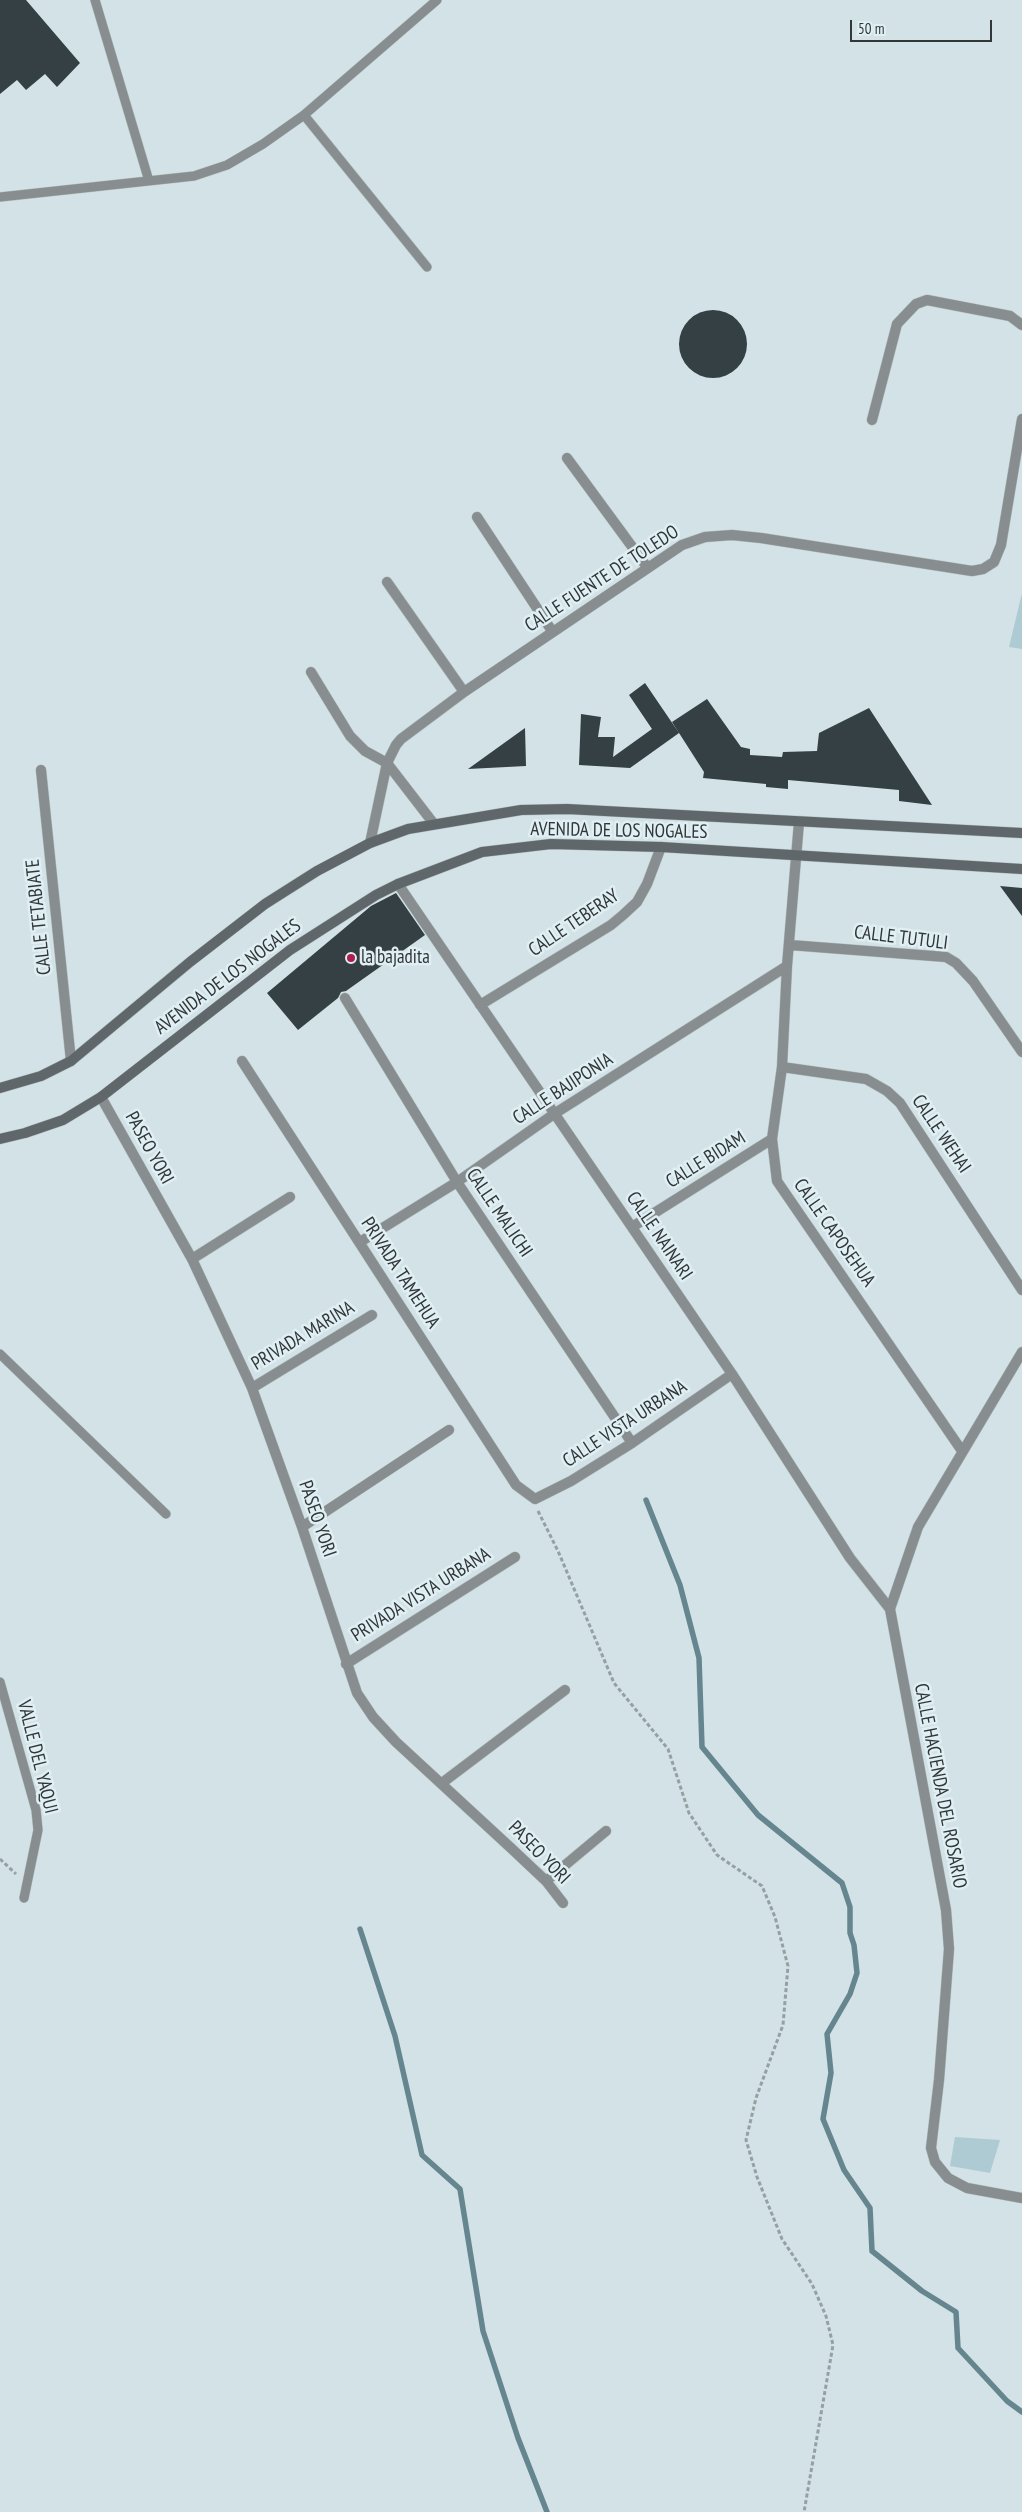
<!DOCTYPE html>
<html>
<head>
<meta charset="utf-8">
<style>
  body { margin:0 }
  #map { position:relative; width:1022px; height:2512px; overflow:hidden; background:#d3e2e6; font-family:"PT Sans Narrow",sans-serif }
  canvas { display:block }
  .scale { position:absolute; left:850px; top:20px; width:142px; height:22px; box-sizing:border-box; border:2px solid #313638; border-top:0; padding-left:6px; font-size:15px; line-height:18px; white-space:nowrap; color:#313638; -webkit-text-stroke:4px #e0eff3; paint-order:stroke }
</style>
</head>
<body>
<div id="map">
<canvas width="1022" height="2512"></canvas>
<div class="scale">50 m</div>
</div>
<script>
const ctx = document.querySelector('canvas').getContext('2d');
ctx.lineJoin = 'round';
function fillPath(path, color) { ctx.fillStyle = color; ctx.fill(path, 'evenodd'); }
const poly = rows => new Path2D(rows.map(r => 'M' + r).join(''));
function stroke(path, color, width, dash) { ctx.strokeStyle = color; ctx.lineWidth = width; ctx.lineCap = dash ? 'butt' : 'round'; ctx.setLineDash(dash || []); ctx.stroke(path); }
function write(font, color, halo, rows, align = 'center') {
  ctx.font = font + ' "PT Sans Narrow",sans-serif'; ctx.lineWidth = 5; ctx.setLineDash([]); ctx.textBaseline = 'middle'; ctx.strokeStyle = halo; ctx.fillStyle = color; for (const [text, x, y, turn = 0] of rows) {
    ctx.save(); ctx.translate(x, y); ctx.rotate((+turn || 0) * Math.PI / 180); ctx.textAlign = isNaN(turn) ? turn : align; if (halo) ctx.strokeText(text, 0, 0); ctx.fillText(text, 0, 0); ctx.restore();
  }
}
fillPath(poly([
  [1022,593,1022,649,1009,647],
  [955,2137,1000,2140,990,2173,950,2166]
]), '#aecbd4');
stroke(poly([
  [646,1500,680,1585,699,1658,702,1747,758,1815,842,1883,850,1907,850,1933,854,1945,857,1973,850,1994,827,2034,831,2073,823,2119,844,2170,870,2208,872,2251,922,2291,956,2312,958,2348,1007,2401,1022,2412],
  [360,1929,395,2036,422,2155,460,2189,483,2331,518,2438,547,2512]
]), '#66868f', 5.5);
fillPath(poly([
  [0,0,26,0,80,63,57,87,45,74,26,90,17,80,0,94],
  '679 344a34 34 0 1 1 68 0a34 34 0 1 1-68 0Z',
  [645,683,679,733,630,768,579,765,581,714,601,717,598,737,615,737,613,757,652,729,629,695],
  [707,699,741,747,750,749,750,755,782,757,783,752,817,751,819,733,869,708,932,805,899,801,899,790,788,780,788,789,766,787,766,784,703,778,704,772,672,722],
  [525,728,526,766,468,769],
  [1000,886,1022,888,1022,916],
  [396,893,425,935,346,991,341,992,338,998,298,1030,267,993,371,906]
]), '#344043');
const lane = poly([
  [95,0,149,181],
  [304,115,427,267],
  [0,197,194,176,227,165,263,144,304,115,437,0],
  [0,1354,166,1514],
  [0,1682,36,1810,38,1830,24,1898]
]);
const street = poly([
  [872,420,897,324,916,304,927,300,1010,316,1022,325],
  [567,458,647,567],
  [477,517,552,631],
  [387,582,464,692],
  [311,672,350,736,365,751,387,763,434,824],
  [41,770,71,1061],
  [799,822,787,966,782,1067,772,1139,777,1181,962,1451],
  [370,843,387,763,396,745,401,739,464,692,682,545,705,537,732,535,761,538,972,571,983,569,994,562,1001,545,1022,419],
  [398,884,732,1374,850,1558,890,1609],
  [790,945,946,957,956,963,973,981,1022,1052],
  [345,998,457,1182,632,1443],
  [480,1005,611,925,623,915,637,902,647,884,661,847],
  [242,1061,516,1485,535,1499,571,1481,632,1443,732,1374],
  [782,1067,866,1079,887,1091,900,1103,1022,1290],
  [101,1097,192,1259,252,1388,302,1527,357,1693,373,1717,396,1742,512,1849,546,1881,563,1903],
  [632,1227,772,1139],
  [360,1242,457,1182,554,1114,787,966],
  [192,1259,290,1197],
  [1022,1352,918,1527,890,1609,946,1910,949,1949,939,2080,931,2148,935,2162,948,2178,967,2188,1022,2198],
  [252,1388,372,1315],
  [302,1527,449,1430],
  [346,1664,515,1557],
  [442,1783,565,1690],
  [546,1881,606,1831]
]);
const secondary = poly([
  [0,1088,41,1076,71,1061,190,962,265,904,317,871,370,843,408,829,521,810,567,809,1022,833],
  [0,1139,25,1133,63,1120,101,1097,290,950,376,895,398,884,482,852,551,844,661,847,1022,869]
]);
stroke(lane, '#b3c0c3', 10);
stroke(street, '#b3c0c3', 11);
stroke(secondary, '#b3c0c3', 11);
stroke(poly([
  [538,1511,558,1551,614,1683,668,1749,689,1813,717,1855,762,1886,775,1917,788,1966,783,2025,756,2098,746,2140,757,2177,782,2239,812,2284,826,2316,833,2345,804,2512],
  [0,1859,16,1874]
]), '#95a0a3', 3, [4, 2.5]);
stroke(lane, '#888e90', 9);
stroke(street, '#888e90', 10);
stroke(secondary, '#5f676a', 10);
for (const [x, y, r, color] of [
  [351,958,5,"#ae1d4f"]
]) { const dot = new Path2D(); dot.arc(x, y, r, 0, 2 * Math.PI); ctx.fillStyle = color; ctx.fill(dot); stroke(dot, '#e0eff3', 2); }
write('19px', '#313638', '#e0eff3', [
  ["CALLE FUENTE DE TOLEDO",602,579,-33],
  ["AVENIDA DE LOS NOGALES",619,831,1],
  ["CALLE TETABIATE",39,917,-96],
  ["CALLE TEBERAY",574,923,-34],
  ["CALLE TUTULI",901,938,7],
  ["AVENIDA DE LOS NOGALES",228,977,-37],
  ["CALLE BAJIPONIA",563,1089,-33],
  ["CALLE WEHAI",941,1134,56],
  ["PASEO YORI",149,1148,61],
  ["CALLE BIDAM",706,1160,-32],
  ["CALLE MALICHI",499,1213,56],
  ["CALLE CAPOSEHUA",834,1233,55],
  ["CALLE NAINARI",659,1236,56],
  ["PRIVADA TAMEHUA",400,1273,57],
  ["PRIVADA MARINA",303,1336,-31],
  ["CALLE VISTA URBANA",625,1424,-33],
  ["PASEO YORI",317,1519,71],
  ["PRIVADA VISTA URBANA",421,1595,-32],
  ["VALLE DEL YAQUI",37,1757,76],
  ["CALLE HACIENDA DEL ROSARIO",940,1786,79],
  ["PASEO YORI",539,1853,46]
]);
write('19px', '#313638', '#e0eff3', [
  ["la bajadita",361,958]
], 'left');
</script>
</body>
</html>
